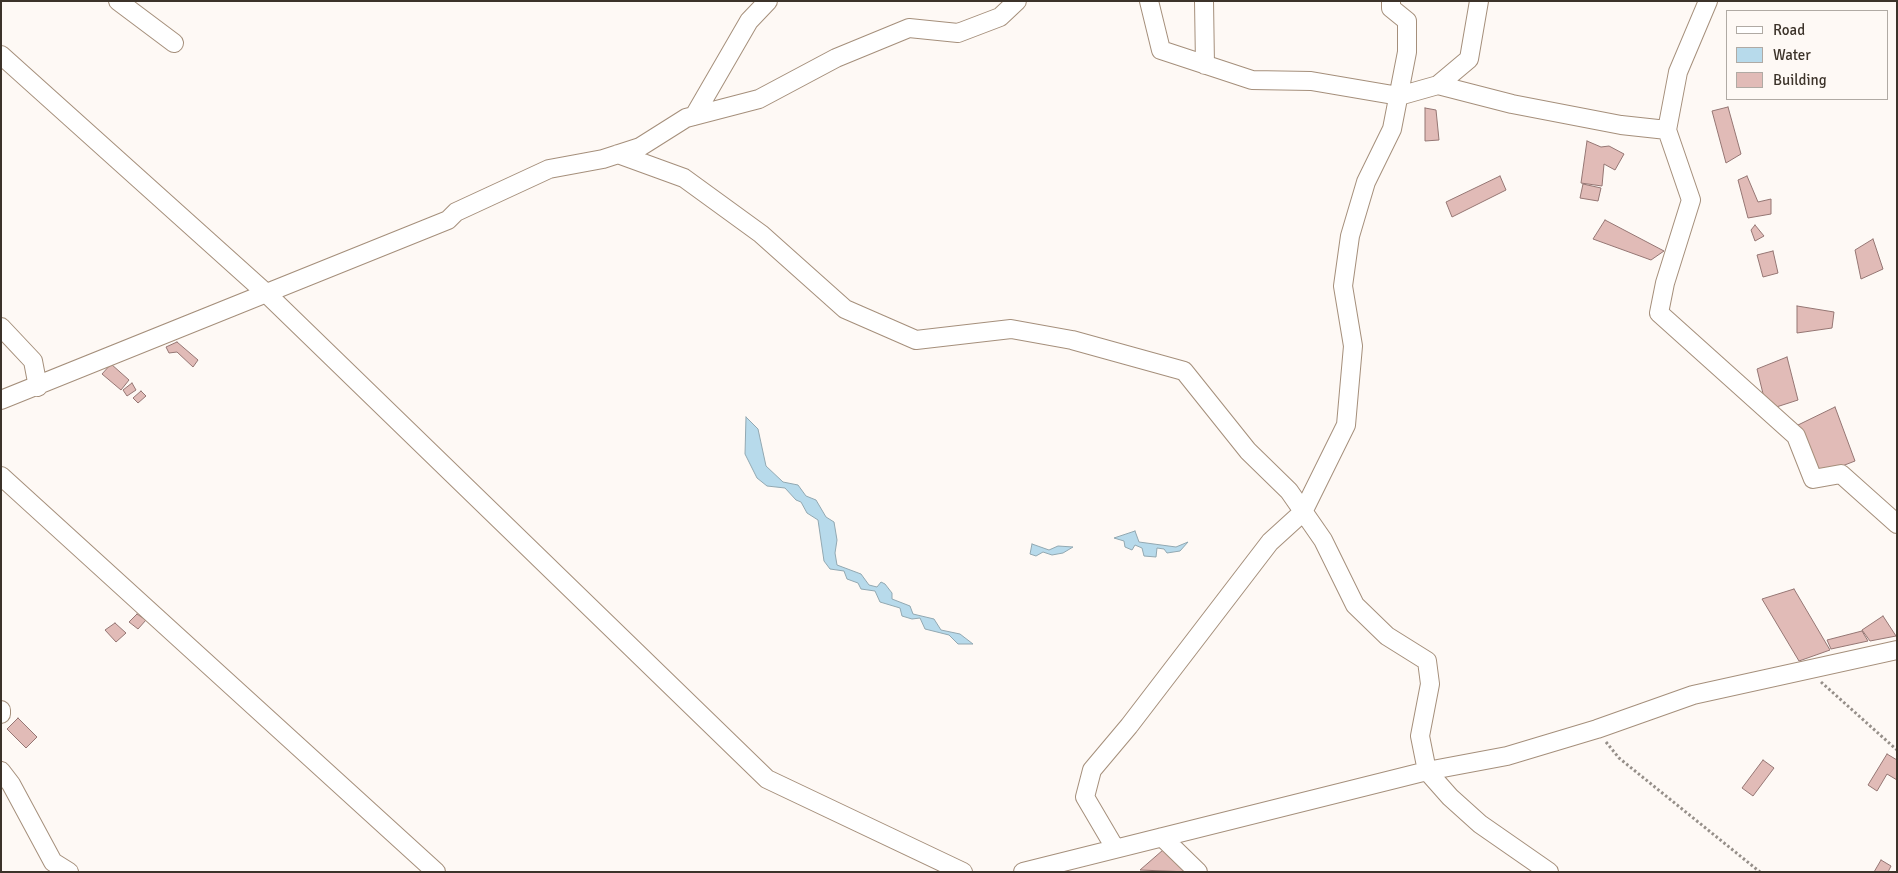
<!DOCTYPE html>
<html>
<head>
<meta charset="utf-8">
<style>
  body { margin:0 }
  #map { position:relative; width:1898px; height:873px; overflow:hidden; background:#fef9f5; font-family:Signika,sans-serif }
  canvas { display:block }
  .frame { position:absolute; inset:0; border:2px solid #3c332a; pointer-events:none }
  .legend { position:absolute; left:1726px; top:10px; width:162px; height:90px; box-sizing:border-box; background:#fef9f5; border:1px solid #b0aaa4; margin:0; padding:6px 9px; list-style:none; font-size:15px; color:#3c332a }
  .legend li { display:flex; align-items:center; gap:10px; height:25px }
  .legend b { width:25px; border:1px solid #b0aaa4 }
</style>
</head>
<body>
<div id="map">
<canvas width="1898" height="873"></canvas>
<div class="frame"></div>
<ul class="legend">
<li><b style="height:6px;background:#fff"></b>Road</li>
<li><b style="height:14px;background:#b7daeb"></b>Water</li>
<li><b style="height:14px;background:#e1bbb7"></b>Building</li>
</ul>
</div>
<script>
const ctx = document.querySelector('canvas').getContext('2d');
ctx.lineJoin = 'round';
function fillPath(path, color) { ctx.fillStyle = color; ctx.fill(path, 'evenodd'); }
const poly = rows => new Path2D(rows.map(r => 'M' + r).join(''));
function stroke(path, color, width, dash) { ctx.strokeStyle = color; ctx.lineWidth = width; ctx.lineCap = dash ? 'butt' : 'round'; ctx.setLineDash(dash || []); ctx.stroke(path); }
const water = poly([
  [746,417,758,429,766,466,783,482,798,485,806,496,816,500,826,517,834,522,837,540,835,553,837,565,861,574,869,585,877,587,881,582,885,584,892,593,892,599,910,606,913,614,934,619,941,630,960,634,973,644,958,644,949,635,925,629,920,618,912,619,902,616,900,608,880,602,875,591,861,589,858,583,847,579,844,571,830,569,824,561,818,520,807,513,801,502,796,500,785,488,767,486,757,478,745,454,746,417],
  [1135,531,1139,542,1176,547,1188,542,1180,551,1167,553,1164,549,1157,548,1156,557,1144,556,1142,548,1135,545,1132,550,1125,547,1124,541,1114,538,1135,531],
  [1032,544,1049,550,1058,546,1073,547,1063,553,1052,555,1043,552,1036,556,1030,554,1032,544]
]);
fillPath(water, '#b7daeb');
stroke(water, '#92a8b1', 1);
const building = poly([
  [1728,107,1741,154,1726,163,1712,111,1728,107],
  [1425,108,1436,110,1439,140,1425,141,1425,108],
  [1587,141,1601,147,1609,146,1624,154,1615,170,1604,164,1602,186,1581,183,1587,141],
  [1500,176,1506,190,1452,217,1446,202,1500,176],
  [1747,176,1758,202,1771,199,1771,214,1748,218,1738,180,1747,176],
  [1583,184,1601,188,1598,201,1580,198,1583,184],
  [1605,220,1664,251,1651,260,1593,239,1605,220],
  [1755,225,1764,236,1755,241,1751,230,1755,225],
  [1873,239,1883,269,1861,279,1855,250,1873,239],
  [1773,251,1778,273,1763,277,1757,255,1773,251],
  [1797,306,1834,312,1832,328,1797,333,1797,306],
  [177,342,198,360,193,367,177,352,169,353,166,347,177,342],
  [1787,357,1798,400,1767,410,1757,369,1787,357],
  [111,364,129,380,121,390,102,374,111,364],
  [132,383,136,390,127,396,123,390,132,383],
  [141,391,146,396,138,403,133,398,141,391],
  [1835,407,1855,461,1819,475,1798,425,1835,407],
  [1794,589,1830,650,1799,661,1762,599,1794,589],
  [137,614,146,620,138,629,129,622,137,614],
  [1883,616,1896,636,1870,641,1862,630,1883,616],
  [115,623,126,633,116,642,105,630,115,623],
  [1862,631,1868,641,1831,649,1827,640,1862,631],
  [18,718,37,737,26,748,7,729,18,718],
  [1887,754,1897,760,1897,780,1887,774,1877,791,1868,785,1887,754],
  [1763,760,1774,768,1753,796,1742,788,1763,760],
  [1163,850,1189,872,1140,870,1163,850],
  [1881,860,1891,866,1888,872,1874,872,1881,860]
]);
fillPath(building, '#e1bbb7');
stroke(building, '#957673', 1);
const minor = poly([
  [118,1,174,43],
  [1149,1,1161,50,1252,80,1311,81,1399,96,1438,85,1512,104,1621,125,1667,130,1678,72,1708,1],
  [1204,1,1205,65],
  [1,55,267,294,767,779,963,872],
  [1438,85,1469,59,1479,1],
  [694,116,749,21,768,1],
  [1667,130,1691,200,1665,283,1659,313,1796,436,1813,479,1841,474,1897,524],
  [618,154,684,178,761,234,845,309,916,340,1011,329,1072,340,1184,371,1248,451,1289,491,1323,540,1355,605,1387,636,1427,661,1430,684,1420,736,1427,771,1450,797,1480,824,1549,872],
  [1,327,33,361,38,387],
  [1,400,448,220,456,212,549,169,603,159,640,147,686,118,759,99,836,58,909,28,958,33,1000,17,1017,1],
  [1,476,436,872],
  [1,710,1,714],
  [1,771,11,784,53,862,69,872],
  [1162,837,1198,872],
  [1115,848,1085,797,1092,770,1129,726,1270,542,1303,512,1346,425,1353,346,1343,286,1350,236,1366,182,1392,129,1407,52,1407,21,1391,8,1391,1],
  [1023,872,1427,771,1507,756,1597,729,1693,695,1897,650]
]);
stroke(minor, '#a58f7b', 20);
stroke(poly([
  [1821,682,1897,750],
  [1606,742,1619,758,1760,872]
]), '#968f89', 3, [2.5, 2.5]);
stroke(minor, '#fff', 18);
</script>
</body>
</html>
